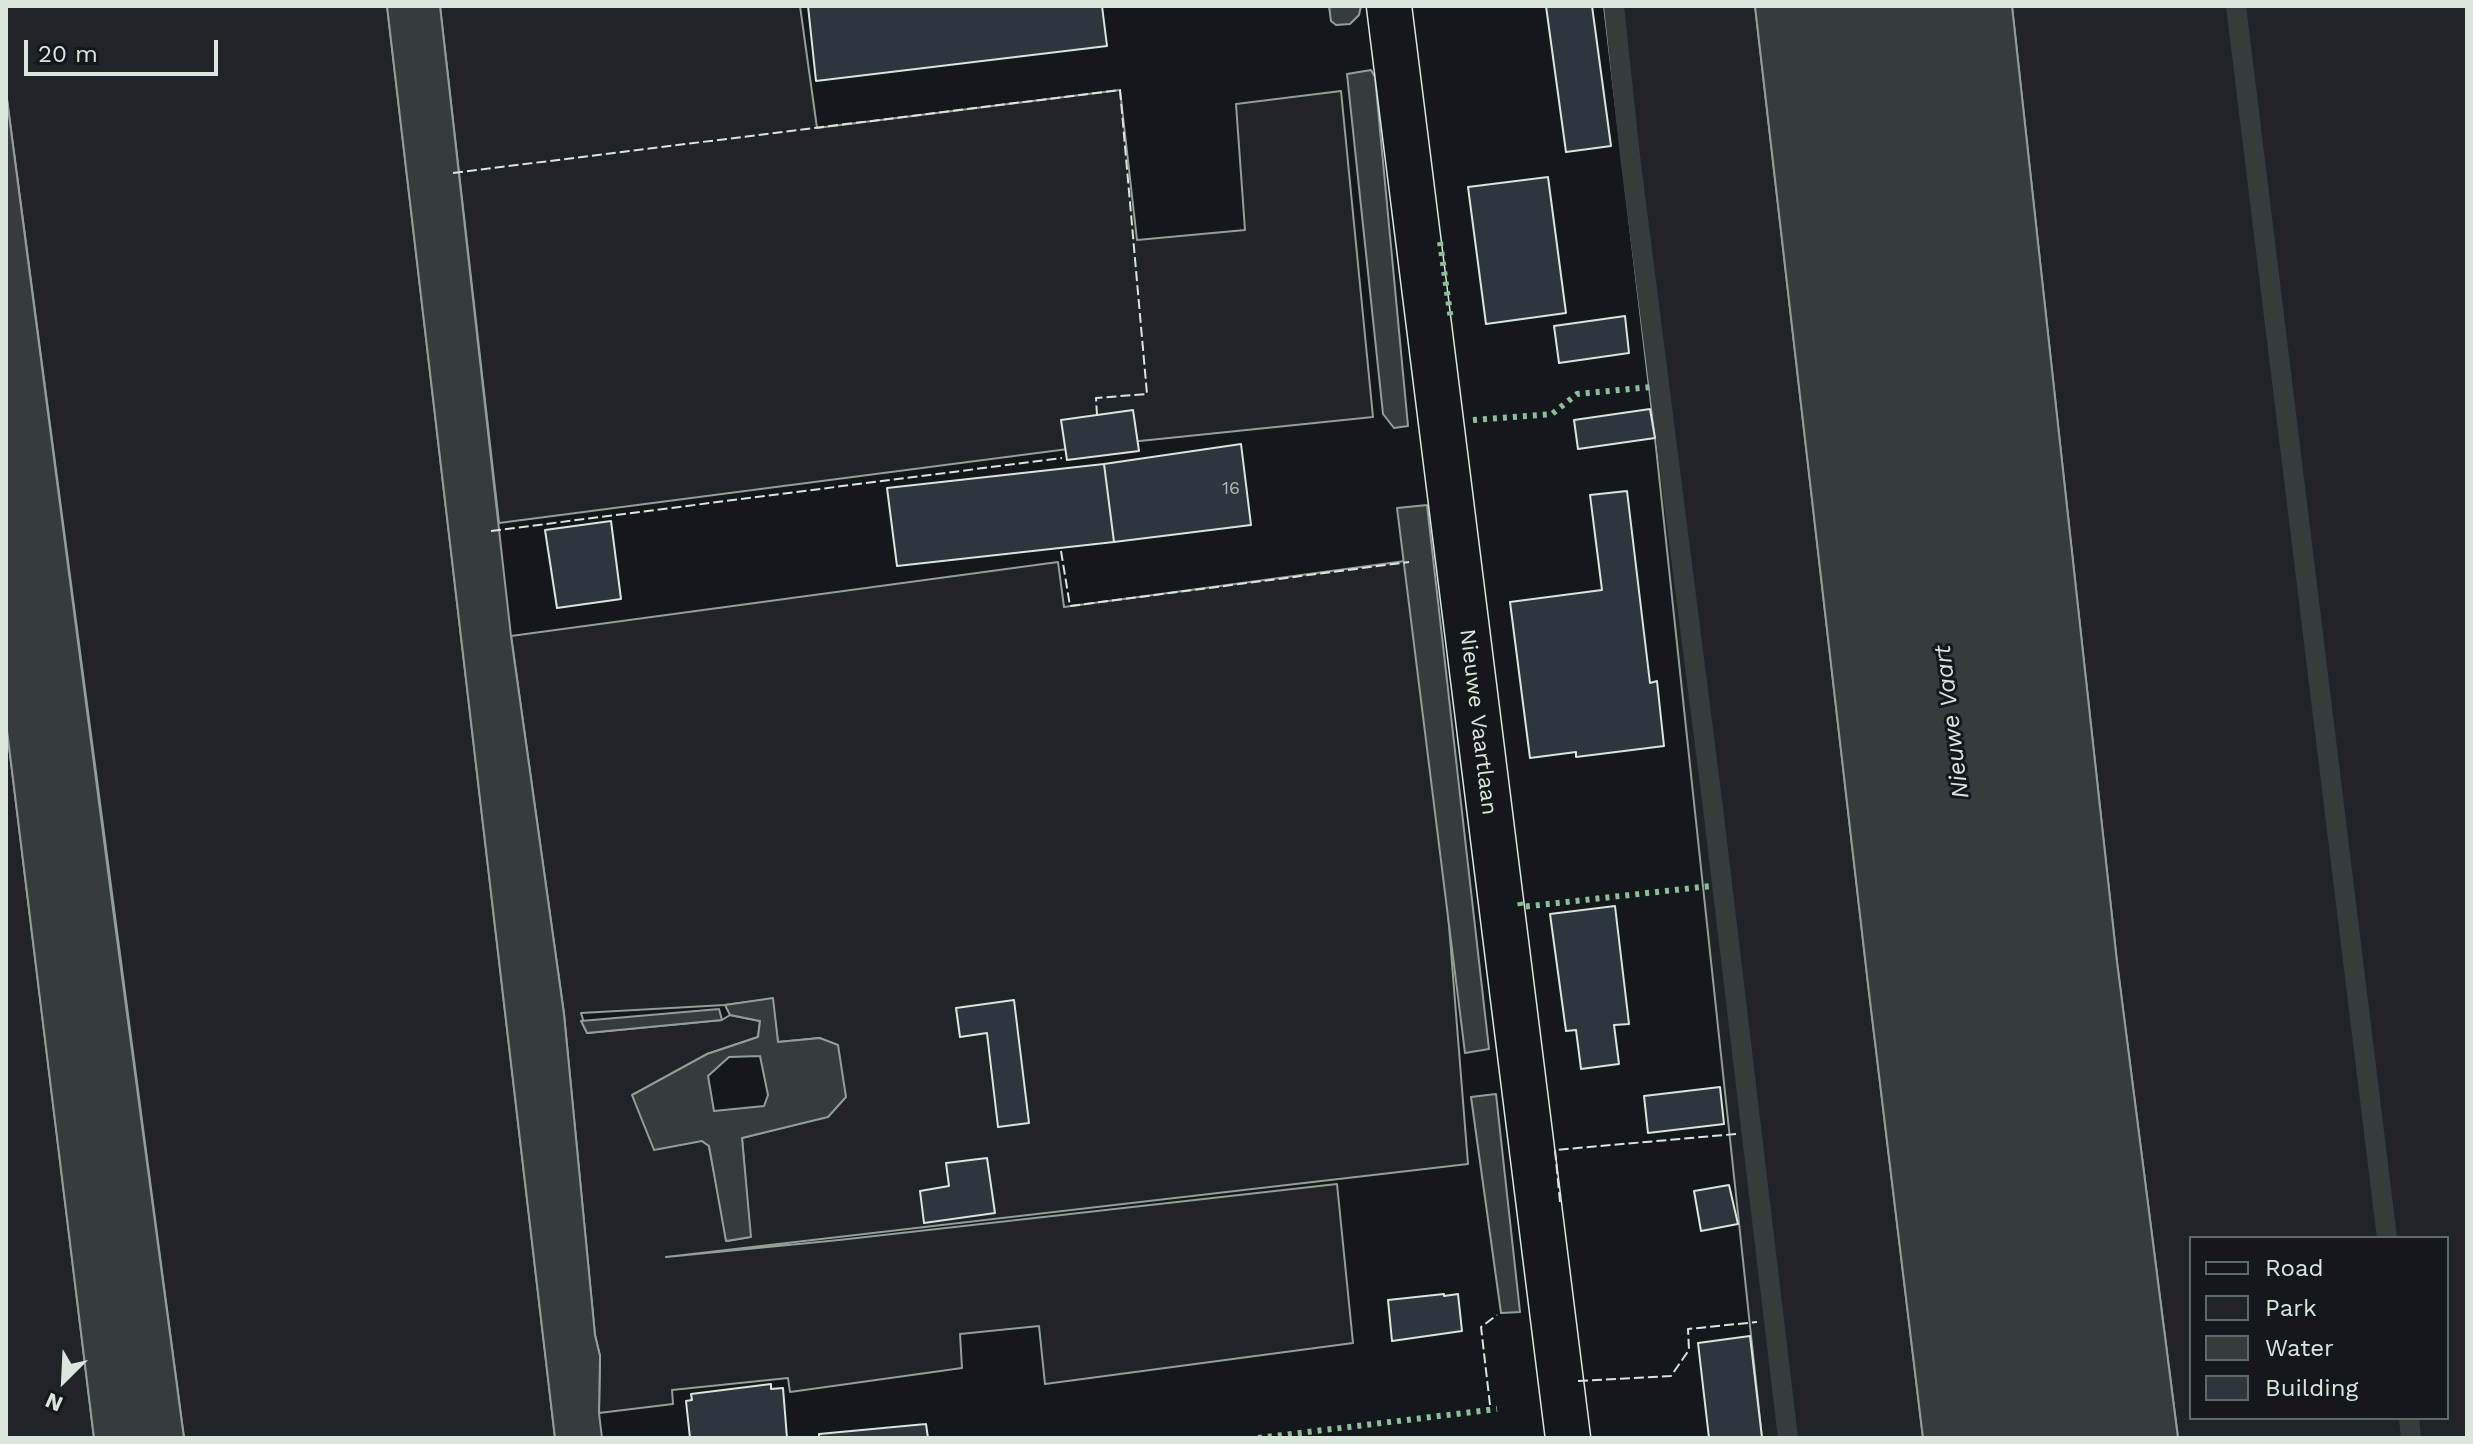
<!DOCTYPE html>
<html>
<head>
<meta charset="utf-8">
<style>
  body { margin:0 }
  #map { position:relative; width:2473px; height:1444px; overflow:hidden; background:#14181c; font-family:"Work Sans",sans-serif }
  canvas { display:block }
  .frame { position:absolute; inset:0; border:8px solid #d8e6dc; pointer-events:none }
  .legend { position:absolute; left:2189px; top:1236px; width:260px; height:184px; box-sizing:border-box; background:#14181c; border:2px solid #626a69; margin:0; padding:10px 14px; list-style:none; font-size:24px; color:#d8e6dc }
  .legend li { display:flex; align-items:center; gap:16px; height:40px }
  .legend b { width:40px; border:2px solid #626a69 }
  .north { position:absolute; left:24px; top:1340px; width:80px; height:80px; -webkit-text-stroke:6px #14181c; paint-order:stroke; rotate:204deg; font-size:22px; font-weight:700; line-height:32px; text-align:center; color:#d8e6dc }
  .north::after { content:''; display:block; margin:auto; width:28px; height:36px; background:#d8e6dc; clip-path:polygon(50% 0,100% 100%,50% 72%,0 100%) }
  .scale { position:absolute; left:24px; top:40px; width:194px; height:36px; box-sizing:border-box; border:4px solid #d8e6dc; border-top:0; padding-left:10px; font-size:24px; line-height:28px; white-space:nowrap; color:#d8e6dc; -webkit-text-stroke:6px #14181c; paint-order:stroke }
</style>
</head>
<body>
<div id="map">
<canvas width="2473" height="1444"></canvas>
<div class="frame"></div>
<ul class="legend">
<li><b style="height:10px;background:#14181c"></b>Road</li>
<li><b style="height:22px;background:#202428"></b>Park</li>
<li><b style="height:22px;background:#363b3e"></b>Water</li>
<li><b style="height:22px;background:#2c363c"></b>Building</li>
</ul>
<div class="north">N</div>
<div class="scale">20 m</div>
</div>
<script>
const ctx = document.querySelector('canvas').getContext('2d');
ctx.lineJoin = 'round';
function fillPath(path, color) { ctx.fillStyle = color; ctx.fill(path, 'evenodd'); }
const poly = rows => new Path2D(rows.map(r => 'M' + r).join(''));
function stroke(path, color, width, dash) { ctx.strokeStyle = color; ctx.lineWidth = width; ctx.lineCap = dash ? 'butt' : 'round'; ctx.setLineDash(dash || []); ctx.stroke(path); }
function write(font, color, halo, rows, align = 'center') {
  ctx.font = font + ' "Work Sans",sans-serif'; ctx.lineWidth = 6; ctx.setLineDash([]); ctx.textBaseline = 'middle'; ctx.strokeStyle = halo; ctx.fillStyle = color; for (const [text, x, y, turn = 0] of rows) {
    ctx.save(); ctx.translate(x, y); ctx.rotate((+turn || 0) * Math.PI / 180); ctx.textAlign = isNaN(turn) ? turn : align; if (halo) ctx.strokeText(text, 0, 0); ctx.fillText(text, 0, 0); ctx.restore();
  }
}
const green = poly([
  [6,6,387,6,555,1438,184,1438,6,92,6,6],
  [440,6,800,6,817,128,1120,90,1137,240,1245,230,1236,104,1341,91,1373,417,1091,446,499,523,440,6],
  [1604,6,1755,6,1868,984,1923,1438,1762,1438,1655,438,1604,6],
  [2012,6,2467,6,2467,1438,2178,1438,2117,962,2012,6],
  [2191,1238,2447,1238,2447,1418,2191,1418,2191,1238],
  [1405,561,1448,913,1468,1164,666,1257,839,1240,1337,1184,1353,1343,1045,1384,1039,1326,960,1334,962,1368,790,1392,788,1378,672,1390,673,1404,599,1413,600,1356,595,1335,564,1014,511,636,1058,562,1064,607,1405,561],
  [772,999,778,1042,820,1038,828,1116,742,1138,750,1237,727,1241,709,1146,702,1141,707,1054,758,1037,760,1021,730,1015,722,1020,587,1033,581,1013,725,1005,772,999],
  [6,722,94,1438,6,1438,6,722]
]);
fillPath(green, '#202428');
stroke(green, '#939e99', 2);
const water = poly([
  [387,6,440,6,511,636,564,1014,595,1335,600,1356,599,1413,602,1438,555,1438,387,6],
  [1329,6,1361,6,1359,15,1350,24,1336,25,1331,21,1329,6],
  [1755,6,2012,6,2117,962,2178,1438,1923,1438,1868,984,1755,6],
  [1371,70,1375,77,1408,426,1394,428,1383,414,1347,74,1371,70],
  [6,92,113,909,184,1438,94,1438,6,722,6,92],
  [1427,505,1489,1049,1465,1053,1397,508,1427,505],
  [773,998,778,1042,820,1038,838,1045,846,1097,828,1117,742,1138,751,1237,726,1241,709,1146,702,1141,654,1150,632,1095,707,1054,758,1037,760,1021,730,1015,725,1005,773,998],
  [760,1056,768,1095,764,1106,714,1111,708,1076,729,1057,760,1056],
  [719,1009,722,1020,587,1033,581,1021,719,1009],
  [1496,1094,1520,1312,1501,1313,1471,1097,1496,1094]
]);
fillPath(water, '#363b3e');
stroke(water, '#939e99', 2);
stroke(poly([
  [1614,6,1630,156,1713,808,1788,1438],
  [2236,6,2387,1238],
  [2409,1418,2411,1438]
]), '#363b3e', 20);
const building = poly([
  [808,6,1102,6,1107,46,816,81,808,6],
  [1546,6,1592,6,1611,146,1566,152,1546,6],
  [1548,177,1566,313,1486,324,1468,187,1548,177],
  [1625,316,1629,353,1559,363,1554,326,1625,316],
  [1650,409,1655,438,1578,449,1574,420,1650,409],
  [1133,410,1139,451,1067,460,1061,420,1133,410],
  [1241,444,1251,525,1114,542,1104,464,1241,444],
  [1104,464,1114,542,897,566,887,488,1104,464],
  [1627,491,1650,683,1657,681,1664,746,1576,757,1576,752,1530,758,1510,602,1602,590,1590,495,1627,491],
  [611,521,621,599,557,608,545,530,611,521],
  [1615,906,1629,1024,1614,1025,1619,1064,1581,1069,1576,1030,1566,1031,1550,914,1615,906],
  [1014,1000,1029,1123,998,1127,987,1033,960,1037,956,1008,1014,1000],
  [1720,1087,1724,1124,1648,1133,1644,1096,1720,1087],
  [987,1158,995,1213,924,1223,920,1191,949,1186,946,1163,987,1158],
  [1729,1185,1738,1224,1701,1231,1694,1191,1729,1185],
  [1444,1294,1444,1296,1458,1294,1462,1331,1392,1341,1388,1300,1444,1294],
  [1750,1336,1762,1438,1709,1438,1698,1343,1750,1336],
  [771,1384,771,1389,783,1388,787,1438,690,1438,686,1401,692,1400,691,1394,771,1384],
  [926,1424,928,1438,819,1438,819,1434,926,1424]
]);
fillPath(building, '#2c363c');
stroke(building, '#d8e6dc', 2);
const street = poly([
  [1389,6,1568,1438]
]);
stroke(street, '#d8e6dc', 47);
stroke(street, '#14181c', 44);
stroke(poly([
  [1440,242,1451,320],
  [1473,420,1552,414,1577,394,1651,387],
  [1520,902,1521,907,1711,886],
  [1258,1438,1497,1409]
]), '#8ac095', 6, [4, 6]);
stroke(poly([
  [453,173,1120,90,1147,394,1096,398,1097,415],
  [491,531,1062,458],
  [1061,551,1070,606,1409,562],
  [1560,1202,1555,1150,1736,1134],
  [1578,1381,1671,1376,1689,1350,1688,1329,1757,1322],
  [1490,1405,1481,1327,1497,1315]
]), '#d8e6dc', 2, [10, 4]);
write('18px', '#adbab4', null, [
  ["16",1231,489]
]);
write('22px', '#d8e6dc', '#14181c', [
  ["Nieuwe Vaartlaan",1478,722,83]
]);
write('italic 24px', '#d8e6dc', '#14181c', [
  ["Nieuwe Vaart",1952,722,-97]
]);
</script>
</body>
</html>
